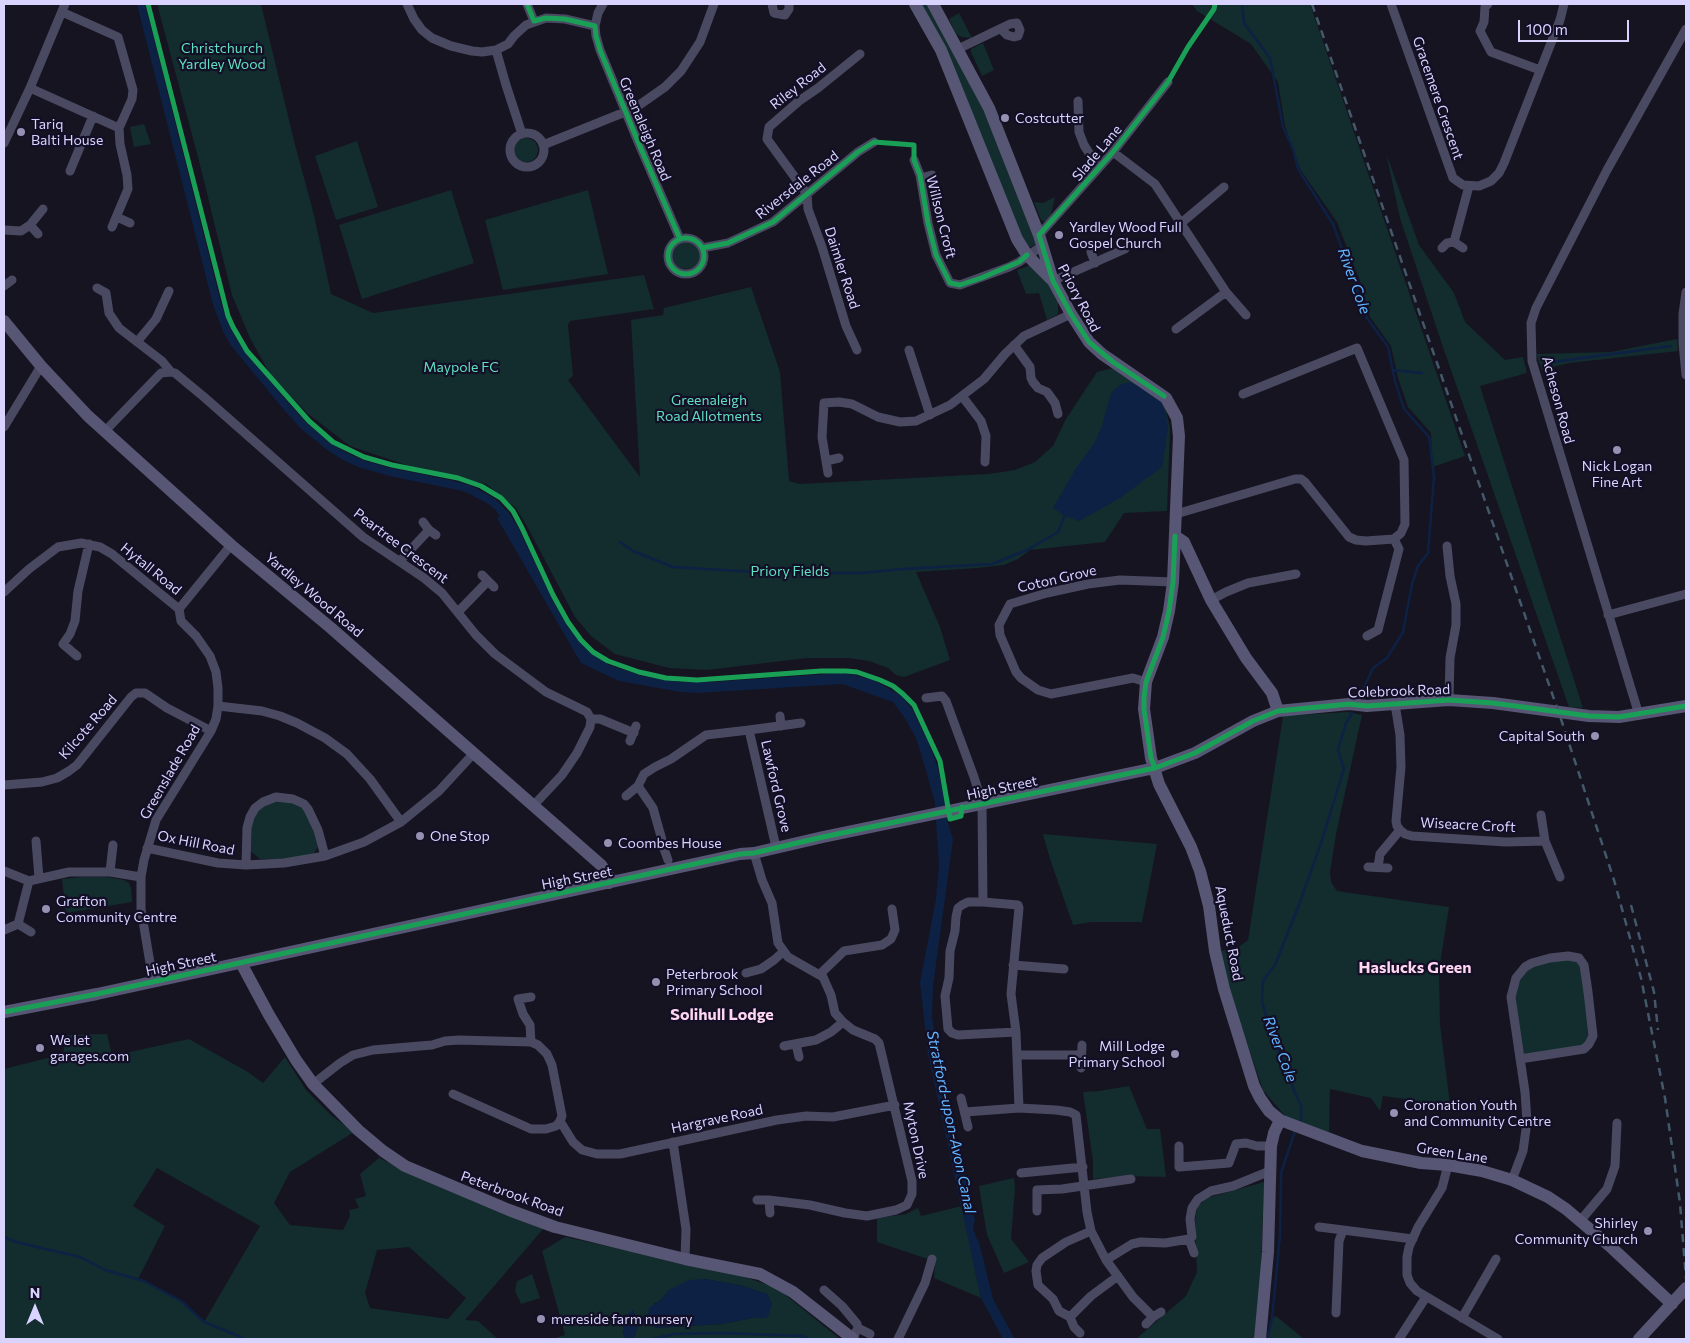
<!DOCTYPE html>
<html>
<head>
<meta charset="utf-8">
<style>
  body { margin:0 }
  #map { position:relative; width:1690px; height:1343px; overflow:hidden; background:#161421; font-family:Commissioner,sans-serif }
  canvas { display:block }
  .frame { position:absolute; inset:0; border:5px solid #d9d4ff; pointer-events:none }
  .north { position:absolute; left:10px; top:1283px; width:50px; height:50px; -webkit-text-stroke:4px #130f26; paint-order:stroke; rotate:0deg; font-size:14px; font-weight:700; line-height:20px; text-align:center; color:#d9d4ff }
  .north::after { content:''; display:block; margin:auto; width:18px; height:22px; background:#d9d4ff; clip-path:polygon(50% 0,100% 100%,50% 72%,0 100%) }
  .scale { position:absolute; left:1518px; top:20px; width:111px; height:22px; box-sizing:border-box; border:2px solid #d9d4ff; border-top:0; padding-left:6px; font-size:15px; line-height:18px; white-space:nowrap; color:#d9d4ff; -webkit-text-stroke:4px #130f26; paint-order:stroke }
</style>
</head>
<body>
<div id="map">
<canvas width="1690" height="1343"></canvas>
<div class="frame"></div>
<div class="north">N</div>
<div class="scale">100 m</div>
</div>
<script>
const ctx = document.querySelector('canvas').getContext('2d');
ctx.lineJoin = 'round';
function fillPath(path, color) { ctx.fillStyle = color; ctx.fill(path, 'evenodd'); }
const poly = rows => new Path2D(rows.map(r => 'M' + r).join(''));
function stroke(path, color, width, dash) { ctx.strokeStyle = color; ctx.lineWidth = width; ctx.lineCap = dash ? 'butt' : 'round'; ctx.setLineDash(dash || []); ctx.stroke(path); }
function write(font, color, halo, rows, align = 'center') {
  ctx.font = font + ' Commissioner,sans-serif'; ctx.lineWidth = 4.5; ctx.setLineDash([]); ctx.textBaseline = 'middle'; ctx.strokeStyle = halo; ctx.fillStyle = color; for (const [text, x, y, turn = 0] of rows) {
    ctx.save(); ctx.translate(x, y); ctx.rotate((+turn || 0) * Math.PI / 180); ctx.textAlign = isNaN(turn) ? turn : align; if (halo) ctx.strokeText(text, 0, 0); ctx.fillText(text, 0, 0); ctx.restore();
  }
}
fillPath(poly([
  [157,4,261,4,294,141,314,215,331,294,373,313,644,275,654,309,570,321,568,325,573,376,568,380,640,477,631,320,663,315,664,308,751,287,780,372,789,481,800,484,988,474,1015,470,1035,462,1053,446,1066,419,1097,372,1113,368,1164,401,1170,429,1167,511,1124,513,1105,542,1030,550,1018,559,1004,565,977,568,916,572,940,627,950,660,904,677,896,675,888,668,869,661,849,658,807,658,707,670,669,668,615,654,591,636,575,617,528,528,516,508,486,484,415,468,350,446,307,413,270,374,250,338,232,295,198,157],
  [919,4,929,4,984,107,1036,243,1032,247,1026,247],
  [1192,4,1310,4,1465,456,1432,467,1431,433,1408,407,1398,378,1391,346,1370,317,1361,284,1337,222,1300,169,1285,126,1278,82,1251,44,1197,11],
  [959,13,972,38,962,37,956,34,949,19],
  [983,43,994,70,982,76,971,52,971,49],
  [144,124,151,144,134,147,130,127],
  '514 150a12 12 0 1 1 24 0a12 12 0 1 1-24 0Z',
  [357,141,378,207,336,220,315,156],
  [1386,153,1419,245,1454,293,1465,322,1505,360,1523,357,1527,373,1480,386,1583,708,1569,707,1445,353,1400,218],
  [451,190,474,263,362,299,339,225],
  [588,190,608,274,503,290,485,220],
  [1055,197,1050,218,1047,221,1043,221,1040,218,1034,202,1043,203],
  '672 255a14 14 0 1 1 28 0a14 14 0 1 1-28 0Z',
  [1031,265,1049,283,1058,302,1058,314,1047,320,1039,293,1026,294,1017,270],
  [1677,339,1678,351,1569,363,1542,370,1536,354,1611,352],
  [1348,712,1362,715,1336,834,1330,872,1331,882,1337,891,1449,907,1439,970,1440,1024,1451,1113,1413,1100,1383,1096,1380,1111,1371,1098,1330,1089,1329,1134,1286,1117,1263,1090,1240,1023,1219,951,1236,949,1248,940,1283,716],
  [286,800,301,807,310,819,319,844,314,854,286,859,260,859,249,850,250,826,259,808,270,802],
  [1043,834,1157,844,1142,922,1091,922,1073,925,1050,859],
  [81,877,107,877,124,880,129,883,131,888,132,902,66,913,62,879],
  [1568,956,1584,965,1589,1044,1520,1059,1511,997,1525,967],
  [107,1034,112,1056,189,1039,248,1072,263,1083,285,1057,306,1090,332,1116,354,1132,290,1172,274,1203,290,1225,343,1230,350,1216,349,1210,359,1208,355,1199,366,1196,360,1174,379,1158,466,1197,544,1228,465,1320,478,1321,498,1339,4,1339,4,1069,63,1054,67,1035],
  [157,1168,260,1226,204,1322,181,1301,144,1281,138,1279,165,1226,133,1206],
  [409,1247,466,1298,448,1319,370,1308,365,1293,377,1250],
  [1129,1086,1147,1129,1160,1129,1166,1177,1128,1176,1093,1179,1093,1161,1083,1092,1099,1091],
  [1014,1178,1015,1188,1011,1239,1029,1262,1004,1273,987,1235,979,1186],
  [1264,1182,1261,1271,1254,1339,1136,1339,1186,1296,1197,1272,1195,1221,1197,1207,1207,1198],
  [962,1206,975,1270,981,1298,934,1278,935,1259,925,1258,877,1242,877,1218,906,1214,918,1208,921,1216],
  [565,1237,734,1273,768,1285,782,1292,840,1339,633,1339,639,1325,633,1310,623,1332,626,1339,552,1339,565,1335,542,1251],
  [705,1279,743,1286,767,1294,772,1304,765,1318,752,1318,722,1324,655,1328,654,1304,662,1299,669,1290],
  [532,1274,540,1298,521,1304,515,1291,517,1281],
  [1276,1316,1304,1339,1268,1339,1272,1319]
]), '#132c2d');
fillPath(poly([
  [1129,382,1149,391,1160,399,1166,414,1168,429,1162,467,1120,498,1079,521,1065,516,1053,508,1076,468,1094,444,1102,426,1111,393,1120,385],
  [507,510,519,529,554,603,569,628,589,652,609,665,643,676,679,682,711,682,842,673,854,675,873,680,888,688,903,697,912,709,928,741,937,765,945,800,947,819,953,839,933,986,932,1017,950,1111,975,1220,973,1227,976,1237,979,1242,993,1299,1015,1339,1003,1339,981,1298,928,1054,920,982,936,899,939,865,936,822,935,803,925,767,916,738,906,720,893,702,842,684,697,693,681,692,619,681,581,663,497,518],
  [705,1279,743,1286,767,1294,772,1304,768,1316,765,1318,752,1318,722,1324,655,1328,648,1314,649,1308,662,1299,669,1290,689,1280],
  [633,1310,639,1325,633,1339,626,1339,623,1332,624,1320,629,1313]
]), '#0d2144');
stroke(poly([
  [1242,4,1244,23,1270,58,1283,127,1293,149,1298,169,1333,224,1367,318,1388,347,1395,381,1404,409,1429,437,1434,477,1428,553,1418,566,1412,584,1403,632,1387,658,1373,668,1361,694],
  [1546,363,1671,346],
  [1393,370,1422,373],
  [620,542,633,551,673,567,773,573,862,573,903,569,992,564,1027,550,1058,532,1065,515],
  [1299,1124,1301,1120,1301,1105,1294,1091,1287,1067,1275,1044,1269,1026,1262,1002,1263,981,1275,965,1300,902,1321,843,1344,769,1338,750,1346,723,1352,713],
  [4,1237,16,1242,80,1257,105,1270,144,1281,181,1301,204,1322,241,1337,243,1339],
  [653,1339,674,1334,722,1333,804,1336,808,1339],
  [1267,1339,1272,1319,1280,1235,1281,1173,1295,1131]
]), '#0d2144', 2.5);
stroke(poly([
  [141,4,217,304,227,330,234,343,285,405,305,427,330,447,346,457,362,464,390,472,454,485,469,489,491,501,498,507,509,521]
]), '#0d2144', 8);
stroke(poly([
  [407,4,414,19,422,30,432,38,451,46,472,51,482,52,496,50,508,44,514,36,526,25,546,18,565,19,595,26],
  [527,4,534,21],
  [603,4,598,13,595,26,596,36,600,50,639,144,680,239],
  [772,4,774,13,785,15,789,9,789,4],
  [1391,4,1453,178,1463,185,1479,186,1491,181,1499,173,1504,163,1560,20,1564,4],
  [1488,4,1485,7,1484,22,1480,31,1491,52,1540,70],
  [62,12,118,37,133,90,132,99,119,128,120,144,127,175,128,189,112,227],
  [958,49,1010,24,1017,23,1020,30,1018,36,1014,37,1007,35,1001,29],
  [496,50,506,85,522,134],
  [30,88,119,128],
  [1078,101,1079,132,1084,145,1089,153,1103,163],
  '510 150a17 17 0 1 1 34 0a17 17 0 1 1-34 0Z',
  [4,143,30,88,65,4],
  [543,145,635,108,665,87,681,71,700,42,714,4],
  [1113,152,1155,184,1226,292,1246,315],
  [914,160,920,175,928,223,936,255,950,283,960,285,1009,267,1019,262,1042,246],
  [70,171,93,116],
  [921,178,932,175],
  [117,217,130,223],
  [1180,224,1224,187],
  [30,225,38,234],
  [4,230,21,231,30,225,43,209],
  [1039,235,1113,152,1168,82],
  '668 256a18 18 0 1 1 36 0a18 18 0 1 1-36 0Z',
  [1454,242,1469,186],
  [702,248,728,243,773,222,858,152,874,142],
  [1442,248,1447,243,1454,242,1463,248],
  [1091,252,1095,263],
  [1053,281,1125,249],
  [4,286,12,280],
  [97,288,106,293,109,313,119,328,162,361,171,372,175,373,204,397,363,537,424,578,442,593,476,635,495,654,546,692,587,712,591,719,590,727,577,753,562,775,533,806],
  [1686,292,1683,314,1683,343,1686,375],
  [1176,329,1226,292],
  [137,342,156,319,169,291],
  [1014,345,1030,367,1031,378,1033,382,1038,388,1047,392,1055,403,1058,414],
  [857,350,846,326,822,247,808,209,807,194,767,139,769,127,799,101,818,88,860,54],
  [909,350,930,415],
  [962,396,981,421,986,436,985,462],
  [4,427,41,366],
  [106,430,161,373,171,372],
  [826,461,839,458],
  [828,473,822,437,824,403,839,402,852,404,878,417,900,422,916,421,950,405,984,379,1005,354,1024,336,1071,314],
  [1176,514,1295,479,1301,479,1305,482,1349,537,1356,540,1366,541,1394,539,1401,533,1405,524,1404,460,1357,348,1243,394],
  [423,522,429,530,436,535],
  [1447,546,1450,576,1456,604,1456,625,1450,658,1449,700],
  [400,561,429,530],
  [482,575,494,587],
  [4,592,29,569,58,547,81,543,100,547,112,554,179,609],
  [1211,600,1226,592,1248,583,1296,574],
  [458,612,487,582],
  [1608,615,1686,594],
  [1367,636,1378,630,1399,549,1394,539],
  [77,656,63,644,70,634,75,621,78,591,89,544],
  [1146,682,1133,678,1051,694,1038,690,1021,678,1016,672,1000,635,999,625,1010,604,1047,593,1088,584,1120,580,1173,582],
  [926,698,942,696,946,701,974,777,982,803,983,902,1018,905,1019,908,1011,994,1016,1032,1019,1108,1056,1110,1070,1112,1076,1115,1087,1212,1091,1231,1106,1260,1133,1297,1153,1317],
  [1395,704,1400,735,1401,767,1396,821,1397,826,1400,830,1405,834,1412,836,1506,842,1545,841],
  [218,706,262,711,280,716,297,723,325,738,347,754,370,779,401,822],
  [1639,715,1532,361,1531,323,1536,308,1607,170,1686,29],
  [780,716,781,726],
  [591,719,600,719,634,733],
  [630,741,636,726],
  [4,785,42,782,57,778,69,771,77,765,131,697,136,693,145,693,167,708,211,731],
  [638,786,653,808,662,840],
  [626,796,638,786,644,774,655,767,671,759,706,735,749,730],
  [1541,815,1545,841,1560,877],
  [36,841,39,878],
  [776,847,749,730,801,723],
  [147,848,218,863,246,865,284,863,325,856,364,842,401,822,439,791,474,753],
  [664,849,668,860],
  [754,853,762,880,772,903,778,943,788,957,823,977,831,995,835,1013,843,1022,853,1030,875,1039,879,1043,912,1181,912,1194,907,1205,896,1210,867,1216,845,1213,810,1205,769,1200,757,1200],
  [246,865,247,828,250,817,255,808,263,802,276,797,293,799,304,804,308,809,318,830,325,856],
  [1368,867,1388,868],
  [1378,867,1380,854,1400,830],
  [4,871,29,881,69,872,110,872,141,877],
  [110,872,113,845],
  [983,902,968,902,962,905,958,908,956,917,955,931,950,951,949,978,945,996,948,1029,952,1033,958,1035,1016,1032],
  [18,924,31,932],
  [4,930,18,924,29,881],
  [1013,965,1064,969],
  [746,973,761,969,774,960,783,952],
  [819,975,844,951,882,945,891,939,895,930,892,909],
  [153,981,141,909,141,877,144,860,156,820,211,731,216,719,218,706,218,688,216,672,210,656,196,636,181,621,179,609,231,545],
  [531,997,518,999,523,1014,530,1025,531,1042],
  [796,1044,799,1057],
  [784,1046,816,1040,831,1032,843,1022],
  [1017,1055,1081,1055],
  [1081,1068,1082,1045],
  [313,1084,340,1063,353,1055,373,1050,432,1045,445,1041,459,1040,531,1042,538,1045,547,1054,552,1065,562,1116,560,1121,573,1142,582,1150,597,1154,620,1154,777,1120,806,1116,833,1117,895,1105],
  [453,1094,531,1129,546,1129,556,1126,560,1121],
  [961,1098,968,1127],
  [965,1112,1019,1108],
  [673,1142,686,1229,685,1259],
  [1179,1146,1179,1167,1229,1163,1236,1144,1246,1143,1257,1146,1271,1146],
  [1448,1165,1442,1188,1418,1227,1409,1247,1407,1257,1407,1275,1410,1283,1417,1291,1498,1339],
  [1021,1173,1083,1167],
  [1512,1180,1523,1151,1527,1122,1525,1092,1511,997,1516,978,1525,967,1532,963,1550,958,1568,956,1579,958,1584,965,1588,992,1593,1036,1589,1044,1584,1049,1520,1059],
  [769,1200,770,1213],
  [1037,1211,1037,1190,1062,1189,1131,1179],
  [1580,1221,1607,1189,1615,1166,1617,1123],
  [1319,1227,1343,1230],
  [1091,1231,1066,1242,1042,1258,1037,1265,1036,1271,1038,1285,1053,1299,1059,1311,1070,1317,1091,1296,1118,1276],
  [1189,1239,1194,1253],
  [1106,1260,1132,1244,1141,1242,1165,1243,1189,1239,1192,1237,1190,1219,1192,1208,1198,1199,1211,1191,1233,1186,1270,1171],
  [824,1290,842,1306,857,1324,858,1328,852,1339],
  [1336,1313,1339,1241,1343,1230,1413,1239],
  [1070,1317,1074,1327,1080,1333],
  [1462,1318,1496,1259],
  [1146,1324,1153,1317,1161,1312],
  [858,1328,870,1334],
  [898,1339,925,1283,932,1259],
  [1399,1339,1426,1297]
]), '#4a4962', 9);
stroke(poly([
  [915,4,941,50,1017,239,1027,255,1051,279],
  [933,4,989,108,1039,235,1053,281,1071,314,1089,342,1102,354,1166,398,1177,418,1179,436,1173,582,1169,611,1163,637,1146,682,1144,709,1151,758,1159,784,1191,847,1200,871,1209,906,1215,951,1224,989,1254,1086,1260,1098,1269,1111,1280,1120,1362,1151,1421,1163,1448,1165,1482,1171,1512,1180,1548,1197,1566,1209,1612,1248,1672,1304],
  [4,321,41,366,88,416,231,545,331,628,601,865,610,878,609,883],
  [1175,536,1184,542,1211,600,1246,658,1272,693,1278,711],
  [241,963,269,1015,296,1060,313,1084,358,1130,383,1151,405,1166,509,1210,555,1227,685,1259,760,1274,793,1292,853,1339],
  [4,1012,97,994,740,854,754,853,823,837,1155,768,1195,753,1253,721,1278,711,1349,704,1367,706,1449,700,1493,703,1589,716,1619,717,1686,706],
  [1260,1339,1268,1252,1271,1146,1274,1133,1280,1120],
  [1639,1339,1686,1288]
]), '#575674', 12);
stroke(poly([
  [1312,4,1562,722,1614,880,1641,978,1665,1098,1680,1203,1686,1279],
  [1631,905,1654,992,1658,1030]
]), '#43596b', 2.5, [8, 6]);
stroke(poly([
  [148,4,228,316,233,327,247,351,309,421,333,442,364,457,392,465,458,478,481,486,501,498,513,511,522,528,553,595,568,622,581,640,593,652,608,661,639,672,666,678,697,680,821,671,846,671,857,672,880,680,893,686,903,694,914,705,940,761,950,819,961,816,962,807],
  [527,4,534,21,546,18,565,19,595,26,596,36,600,50,639,144,680,239],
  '668 256a18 18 0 1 1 36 0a18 18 0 1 1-36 0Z',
  [702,248,728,243,773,222,858,152,874,142,914,145,914,160,920,175,928,223,936,255,950,283,960,285,981,278,1019,262,1027,255],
  [1164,396,1113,362,1089,342,1071,314,1053,281,1039,235,1113,152,1168,82,1188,47,1214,9,1215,4],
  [1155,768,1151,758,1144,709,1144,698,1146,682,1163,637,1169,611,1173,582,1175,536],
  [4,1012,97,994,740,854,754,853,823,837,1155,768,1195,753,1253,721,1278,711,1349,704,1367,706,1449,700,1493,703,1589,716,1619,717,1686,706]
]), '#1a9f57', 5);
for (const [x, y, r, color] of [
  [1005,118,5,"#9591b1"],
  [21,132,5,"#9591b1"],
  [1059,235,5,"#9591b1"],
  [1617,450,5,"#9591b1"],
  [1595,736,5,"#9591b1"],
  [420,836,5,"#9591b1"],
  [608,843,5,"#9591b1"],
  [46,909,5,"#9591b1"],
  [656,982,5,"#9591b1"],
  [40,1048,5,"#9591b1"],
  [1175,1054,5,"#9591b1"],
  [1394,1113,5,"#9591b1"],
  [1648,1231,5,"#9591b1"],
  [541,1319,5,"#9591b1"]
]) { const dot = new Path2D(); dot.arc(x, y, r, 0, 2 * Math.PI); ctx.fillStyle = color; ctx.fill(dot); stroke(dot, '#130f26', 2); }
write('14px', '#5fe0c0', '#130f26', [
  ["Christchurch",222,48],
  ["Yardley Wood",222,64],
  ["Maypole FC",461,367],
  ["Greenaleigh",709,400],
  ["Road Allotments",709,416],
  ["Priory Fields",790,571]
]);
write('14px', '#d9d4ff', '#130f26', [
  ["Riley Road",798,86,-38],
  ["Gracemere Crescent",1438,98,71],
  ["Greenaleigh Road",645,129,67],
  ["Slade Lane",1097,153,-50],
  ["Riversdale Road",797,185,-38],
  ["Willson Croft",941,217,76],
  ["Daimler Road",842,268,72],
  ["Priory Road",1079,298,62],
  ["Acheson Road",1558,400,75],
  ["Peartree Crescent",401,546,37],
  ["Hytall Road",151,569,39],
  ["Coton Grove",1057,579,-13],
  ["Yardley Wood Road",314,595,40],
  ["Colebrook Road",1399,691,-2],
  ["Kilcote Road",88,727,-49],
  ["Greenslade Road",170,772,-60],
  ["Lawford Grove",776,786,77],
  ["High Street",1002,788,-12],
  ["Wiseacre Croft",1468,825,3],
  ["Ox Hill Road",196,843,11],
  ["High Street",577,878,-11],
  ["Aqueduct Road",1229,933,79],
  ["High Street",181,964,-12],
  ["Hargrave Road",717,1119,-12],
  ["Myton Drive",916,1140,78],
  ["Green Lane",1452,1153,9],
  ["Peterbrook Road",512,1194,20]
]);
write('14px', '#d9d4ff', '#130f26', [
  ["Costcutter",1015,118],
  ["Tariq",31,124],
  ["Balti House",31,140],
  ["Yardley Wood Full",1069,227],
  ["Gospel Church",1069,243],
  ["Nick Logan",1617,466,"center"],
  ["Fine Art",1617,482,"center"],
  ["Capital South",1585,736,"right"],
  ["One Stop",430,836],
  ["Coombes House",618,843],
  ["Grafton",56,901],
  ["Community Centre",56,917],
  ["Peterbrook",666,974],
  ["Primary School",666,990],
  ["We let",50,1040],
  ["garages.com",50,1056],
  ["Mill Lodge",1165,1046,"right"],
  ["Primary School",1165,1062,"right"],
  ["Coronation Youth",1404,1105],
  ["and Community Centre",1404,1121],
  ["Shirley",1638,1223,"right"],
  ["Community Church",1638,1239,"right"],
  ["mereside farm nursery",551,1319]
], 'left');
write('italic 15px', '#62b6ff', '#130f26', [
  ["River Cole",1354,281,70],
  ["River Cole",1280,1049,69],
  ["Stratford-upon-Avon Canal",951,1122,78]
]);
write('bold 16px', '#ffd6f0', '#130f26', [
  ["Haslucks Green",1415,968],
  ["Solihull Lodge",722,1015]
]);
</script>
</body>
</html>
